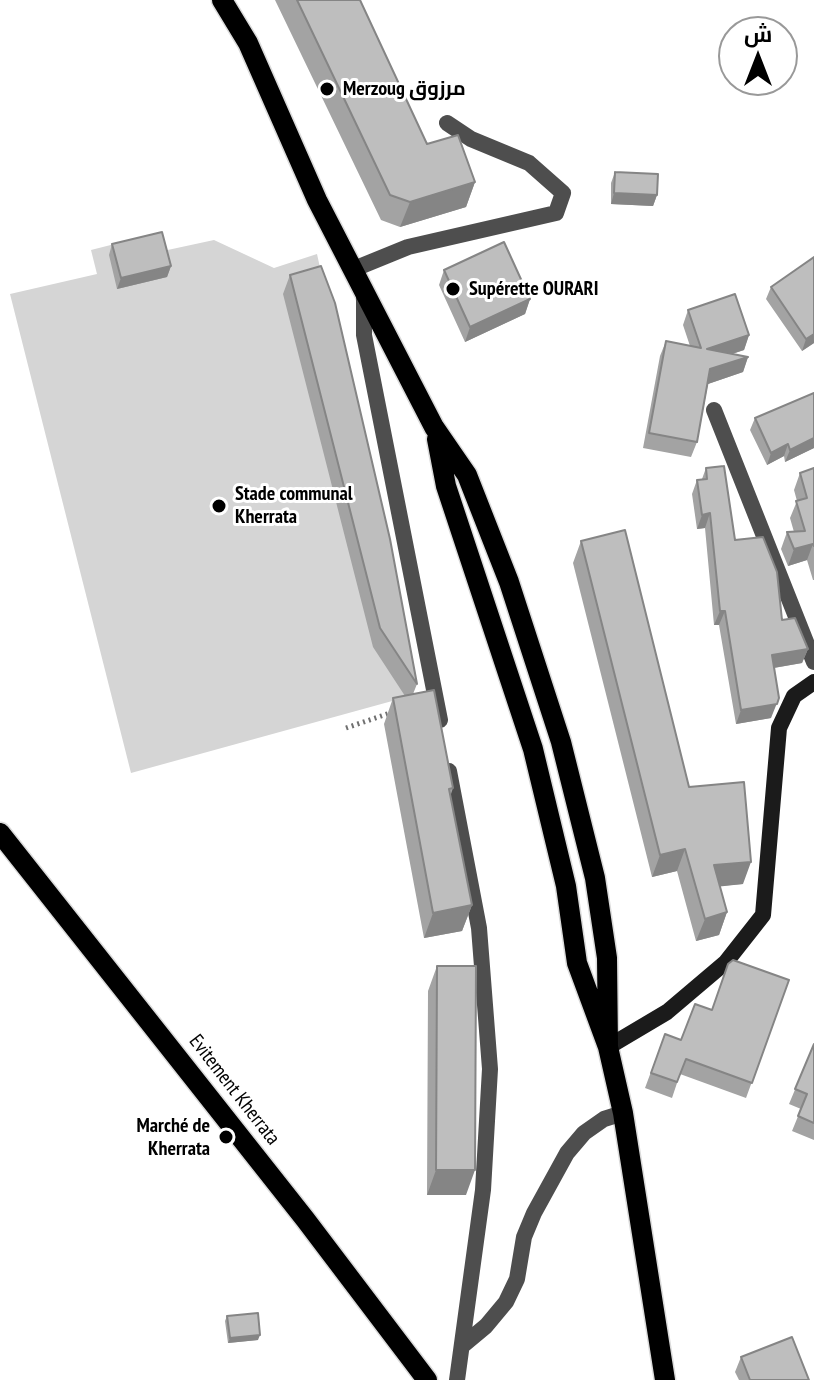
<!DOCTYPE html>
<html>
<head>
<meta charset="utf-8">
<style>
  body { margin:0 }
  #map { position:relative; width:814px; height:1380px; overflow:hidden; background:#fff; font-family:"PT Sans Narrow",Cairo,sans-serif }
  canvas { display:block }
  .north { position:absolute; left:718px; top:16px; width:80px; height:80px; box-sizing:border-box; background:#fff; border:2px solid #999; border-radius:50%; rotate:0deg; font-size:22px; font-weight:700; line-height:32px; text-align:center; color:#000 }
  .north::after { content:''; display:block; margin:auto; width:28px; height:36px; background:#000; clip-path:polygon(50% 0,100% 100%,50% 72%,0 100%) }
</style>
</head>
<body>
<div id="map">
<canvas width="814" height="1380"></canvas>
<div class="north">ش</div>
</div>
<script>
const ctx = document.querySelector('canvas').getContext('2d');
ctx.lineJoin = 'round';
function fillPath(path, color) { ctx.fillStyle = color; ctx.fill(path, 'evenodd'); }
const poly = rows => new Path2D(rows.map(r => 'M' + r).join(''));
function stroke(path, color, width, dash) { ctx.strokeStyle = color; ctx.lineWidth = width; ctx.lineCap = dash ? 'butt' : 'round'; ctx.setLineDash(dash || []); ctx.stroke(path); }
function write(font, color, halo, rows, align = 'center') {
  ctx.font = font + ' "PT Sans Narrow",Cairo,sans-serif'; ctx.lineWidth = 6; ctx.setLineDash([]); ctx.textBaseline = 'middle'; ctx.strokeStyle = halo; ctx.fillStyle = color; for (const [text, x, y, turn = 0] of rows) {
    ctx.save(); ctx.translate(x, y); ctx.rotate((+turn || 0) * Math.PI / 180); ctx.textAlign = isNaN(turn) ? turn : align; if (halo) ctx.strokeText(text, 0, 0); ctx.fillText(text, 0, 0); ctx.restore();
  }
}
fillPath(poly([
  [158,233,163,251,214,240,274,268,317,254,414,695,131,773,10,294,97,274,91,250]
]), '#d5d5d5');
const primary = poly([
  [222,0,248,43,317,200,434,427,467,475,509,582,561,742,595,878,607,958,608,1047],
  [437,439,446,486,533,749,566,886,577,963,608,1047,623,1113,665,1380],
  [0,833,305,1219,427,1380]
]);
stroke(primary, '#dbdbdb', 23);
stroke(poly([
  [346,728,393,712]
]), '#707070', 5, [2, 4]);
stroke(poly([
  [354,269,408,247,556,213,563,193,529,163,471,139,447,123],
  [364,291,364,335,440,720],
  [714,410,814,662],
  [449,771,479,928,490,1069,483,1190,457,1380],
  [462,1346,486,1326,506,1302,517,1279,524,1237,534,1213,567,1153,584,1133,604,1119,623,1113]
]), '#4e4e4e', 16);
stroke(poly([
  [608,1047,667,1012,726,962,763,915,779,728,794,696,814,682]
]), '#1b1b1b', 16);
stroke(primary, '#000', 20);
fillPath(poly([
  [275,0,360,0,427,144,475,182,466,207,400,227,381,220],
  [615,172,657,195,653,206,611,204,611,183],
  [112,244,171,266,167,277,117,289,109,255],
  [444,270,530,299,525,314,465,342,439,285],
  [290,275,417,684,413,694,453,788,450,797,472,905,462,931,424,938,384,724,393,698,405,696,373,647,283,294],
  [771,287,814,343,802,351,766,299],
  [688,310,749,335,744,350,732,354,748,357,743,372,708,384,697,442,691,457,643,448,660,356,666,341,690,346,683,325],
  [814,393,814,448,785,462,784,456,767,465,750,430,755,418],
  [706,468,735,540,782,620,808,649,802,663,774,668,771,718,736,724,719,625,714,625,705,528,697,529,692,494,697,480,702,479],
  [814,468,814,580,813,580,807,560,788,566,781,549,787,532,794,532,790,518,797,501,794,490,800,473],
  [581,541,689,787,743,884,720,886,727,912,719,935,696,941,677,871,652,877,573,563],
  [437,966,466,1195,427,1195,428,991],
  [789,980,746,1098,680,1074,672,1098,645,1088,665,1034,681,1040,712,1010],
  [814,1044,814,1140,792,1131,801,1109,789,1104],
  [227,1316,258,1340,228,1343,225,1321],
  [741,1357,809,1380,739,1380,735,1372]
]), '#a3a3a3');
fillPath(poly([
  [475,182,466,207,400,227,410,202],
  [614,193,657,195,653,206,611,204],
  [171,266,167,277,117,289,121,278],
  [530,299,525,314,465,342,470,327],
  [814,334,814,343,802,351,806,339],
  [749,335,744,350,701,364,707,349],
  [748,357,743,372,705,385,710,369],
  [814,438,814,448,785,462,790,450],
  [788,444,784,456,767,465,771,453],
  [710,513,705,528,697,529,702,515],
  [813,544,807,560,788,566,794,549],
  [720,611,725,611,719,625,714,625],
  [808,649,802,663,767,669,772,655],
  [779,698,771,718,736,724,741,710],
  [685,849,677,871,652,877,660,855],
  [751,862,743,884,706,888,714,865],
  [472,905,462,931,424,938,433,913],
  [727,912,719,935,696,941,705,919],
  [436,1170,475,1170,466,1195,427,1195],
  [260,1335,258,1340,228,1343,230,1338]
]), '#858585');
const building = poly([
  [297,0,360,0,427,144,458,135,475,182,410,202,390,195,297,0],
  [615,172,658,174,657,195,614,193,615,172],
  [162,232,171,266,121,278,112,244,162,232],
  [504,242,530,299,470,327,444,270,504,242],
  [814,257,814,334,806,339,771,287,814,257],
  [321,266,335,303,390,539,417,684,380,628,290,275,321,266],
  [735,294,749,335,707,349,748,357,710,369,697,442,649,433,666,341,701,348,688,310,735,294],
  [814,393,814,438,790,450,788,444,771,453,755,418,814,393],
  [724,466,735,540,763,537,777,572,782,620,795,618,808,649,772,655,779,698,777,704,741,710,725,611,720,611,710,513,702,515,697,480,707,479,706,468,724,466],
  [814,468,814,546,813,544,794,549,787,532,805,531,796,501,807,498,800,473,814,468],
  [625,530,689,787,744,782,751,862,714,865,727,912,705,919,685,849,660,855,581,541,625,530],
  [434,690,453,788,449,789,472,905,433,913,393,698,434,690],
  [733,960,789,980,752,1083,686,1059,677,1082,651,1073,665,1034,681,1040,695,1004,712,1010,728,964,733,960],
  [437,966,476,966,475,1170,436,1170,437,966],
  [814,1044,814,1123,798,1116,807,1094,795,1089,814,1044],
  [258,1313,260,1335,230,1338,227,1316,258,1313],
  [792,1337,809,1380,750,1380,741,1357,792,1337]
]);
fillPath(building, '#bebebe');
stroke(building, '#858585', 2);
for (const [x, y, r, color] of [
  [327,89,8,"#000"],
  [453,289,8,"#000"],
  [219,506,8,"#000"],
  [226,1137,8,"#000"]
]) { const dot = new Path2D(); dot.arc(x, y, r, 0, 2 * Math.PI); ctx.fillStyle = color; ctx.fill(dot); stroke(dot, '#fff', 3); }
write('bold 20px', '#000', '#fff', [
  ["Merzoug مرزوق",343,89],
  ["Supérette OURARI",469,289],
  ["Stade communal",235,494],
  ["Kherrata",235,517],
  ["Marché de",210,1126,"right"],
  ["Kherrata",210,1149,"right"]
], 'left');
write('20px', '#000', '#fff', [
  ["Evitement Kherrata",234,1090,52]
]);
</script>
</body>
</html>
